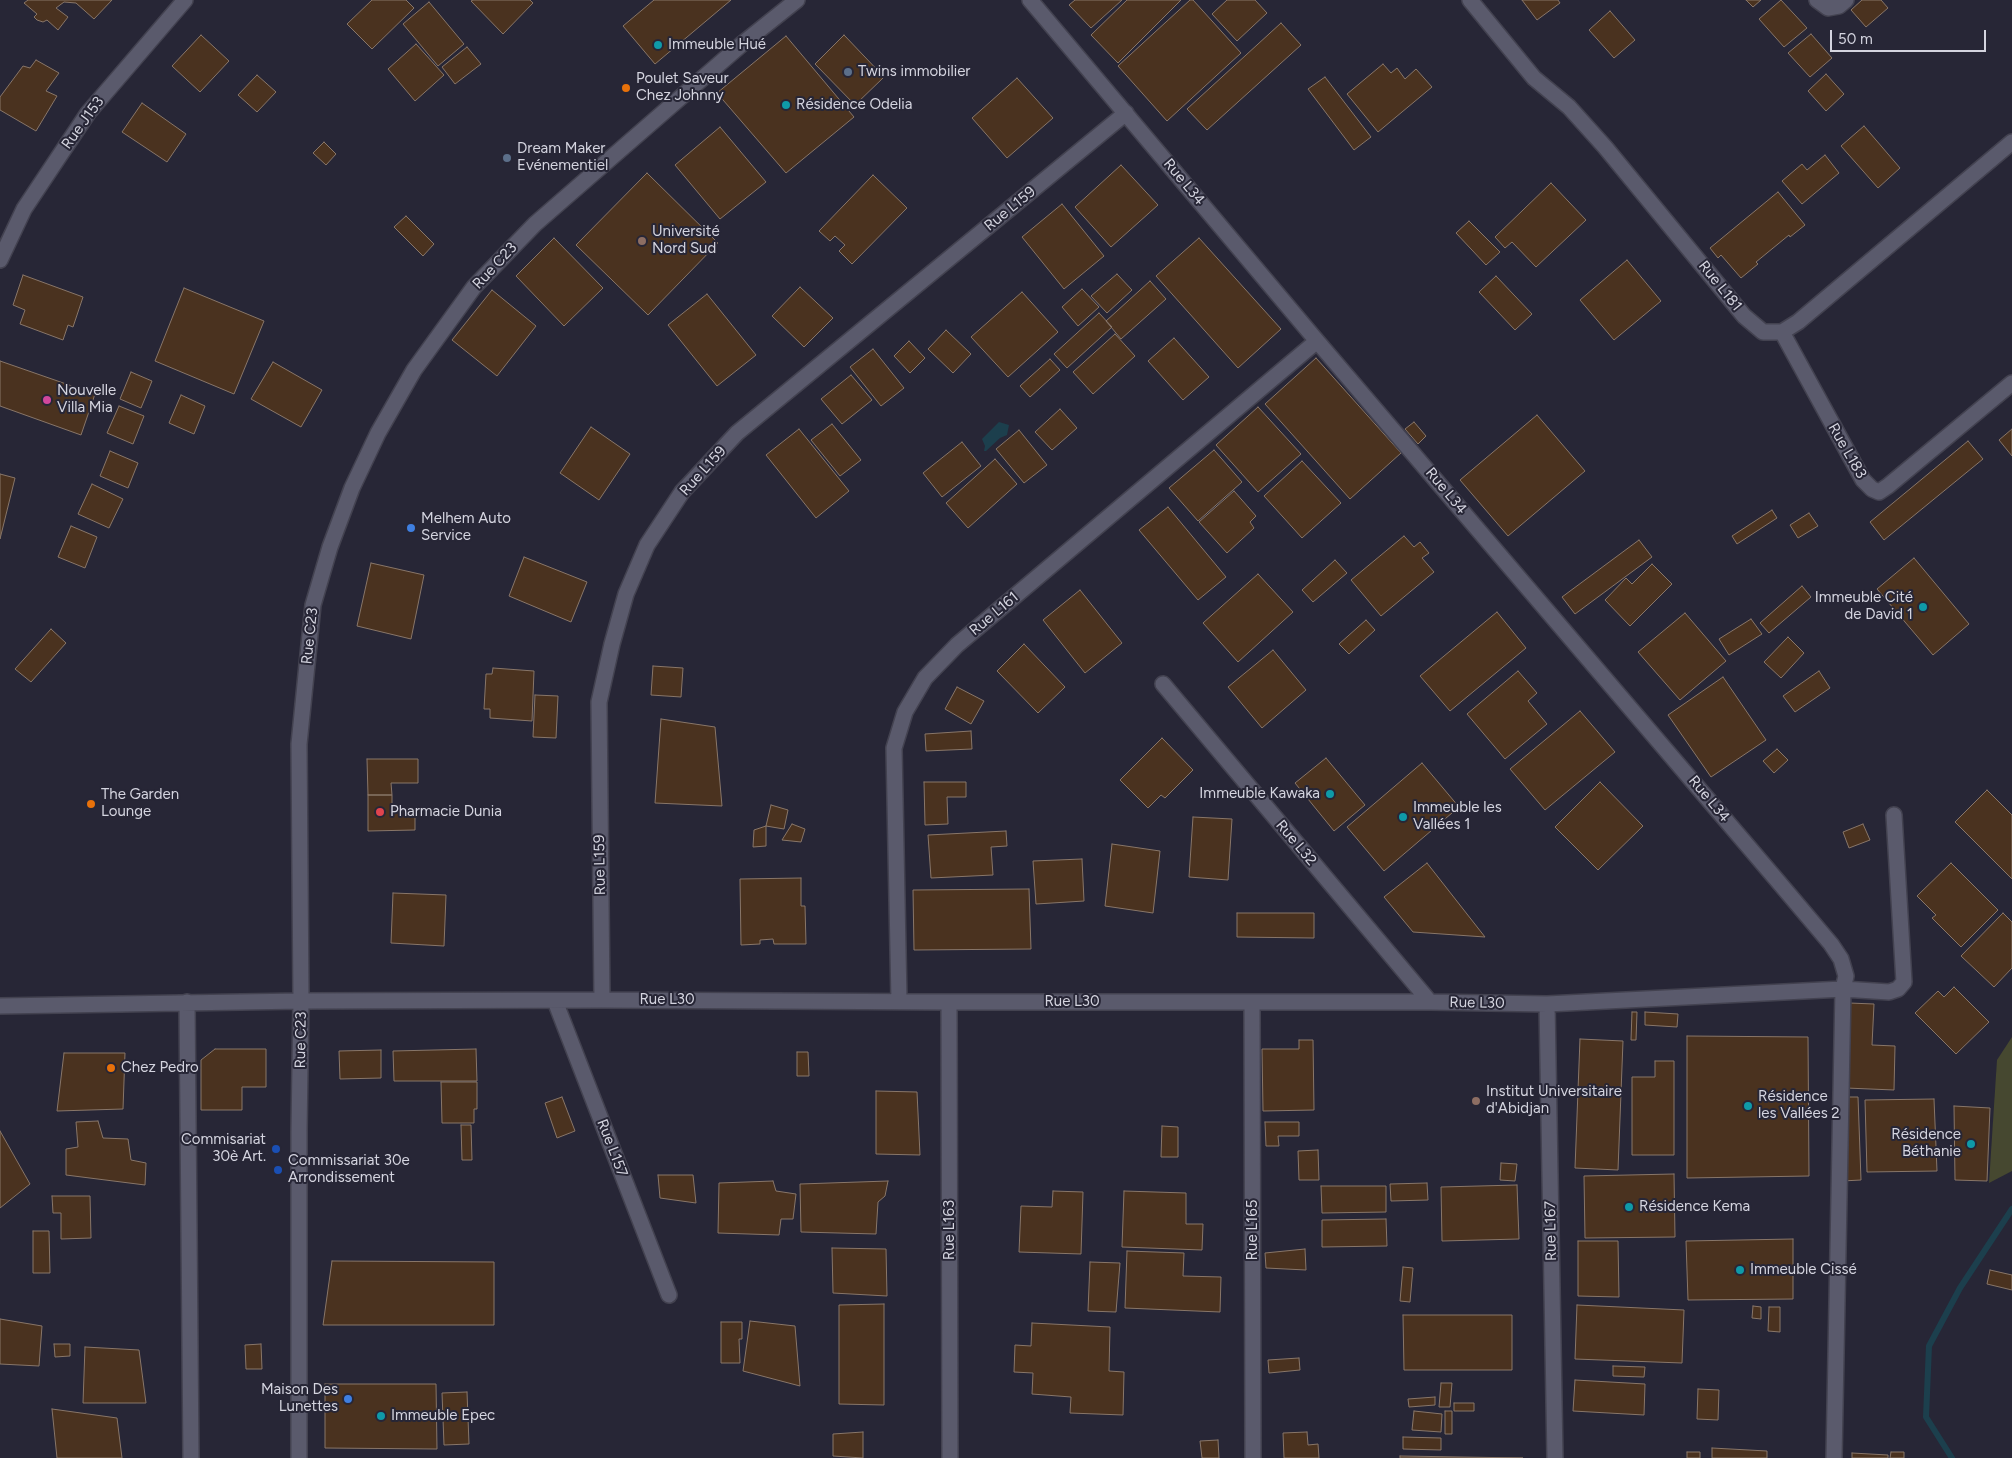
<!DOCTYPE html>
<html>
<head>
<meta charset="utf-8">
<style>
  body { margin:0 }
  #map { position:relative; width:2012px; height:1458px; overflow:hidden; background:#272636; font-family:Figtree,sans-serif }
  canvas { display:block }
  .scale { position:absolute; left:1830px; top:30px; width:156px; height:22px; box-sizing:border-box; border:2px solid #d4d4df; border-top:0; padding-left:6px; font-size:15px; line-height:18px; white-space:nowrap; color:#d4d4df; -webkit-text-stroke:4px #272636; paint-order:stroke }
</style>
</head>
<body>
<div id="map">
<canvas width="2012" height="1458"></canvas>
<div class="scale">50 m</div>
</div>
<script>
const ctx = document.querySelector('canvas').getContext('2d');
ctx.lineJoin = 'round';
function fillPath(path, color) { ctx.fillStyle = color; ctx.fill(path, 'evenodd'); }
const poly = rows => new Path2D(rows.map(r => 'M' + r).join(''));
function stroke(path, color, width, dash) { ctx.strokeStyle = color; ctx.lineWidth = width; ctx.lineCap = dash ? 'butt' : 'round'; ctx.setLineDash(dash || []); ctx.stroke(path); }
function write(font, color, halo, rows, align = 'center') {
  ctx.font = font + ' Figtree,sans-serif'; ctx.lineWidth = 4; ctx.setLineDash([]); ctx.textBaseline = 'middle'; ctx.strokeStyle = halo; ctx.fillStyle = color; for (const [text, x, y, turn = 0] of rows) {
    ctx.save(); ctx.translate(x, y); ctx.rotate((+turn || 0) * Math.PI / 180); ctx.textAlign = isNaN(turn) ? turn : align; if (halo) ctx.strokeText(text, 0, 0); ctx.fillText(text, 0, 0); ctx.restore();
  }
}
fillPath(poly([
  [2012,1037,2012,1171,1989,1183,1997,1060]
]), '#464830');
fillPath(poly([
  [999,422,1009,425,1007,435,1000,438,986,451,984,451,985,446,982,439]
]), '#1c3f4d');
stroke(poly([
  [1952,1458,1926,1417,1929,1346,1960,1288,2012,1209]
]), '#1c3f4d', 6);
const building = poly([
  [28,0,112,0,94,19,76,3,64,2,56,8,68,17,58,30,47,20,43,22,37,20,34,17,37,14,24,3,28,0],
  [372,0,406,0,414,8,372,49,347,24,372,0],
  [473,0,530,0,533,3,503,34,471,1,473,0],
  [654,0,731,0,655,64,623,26,654,0],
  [1075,0,1122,0,1091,28,1069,5,1075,0],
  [1127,0,1181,0,1118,63,1091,35,1127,0],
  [1190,0,1193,0,1241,53,1167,121,1118,66,1190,0],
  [1227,0,1255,0,1267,13,1237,41,1212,14,1227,0],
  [1522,0,1558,0,1560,3,1537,20,1522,0],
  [1746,0,1761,0,1753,7,1746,0],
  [1781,0,1807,28,1784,47,1759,19,1781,0],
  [1862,0,1881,0,1888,8,1866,27,1851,10,1862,0],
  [429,2,464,44,438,66,403,24,429,2],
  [1610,11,1635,40,1614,58,1589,30,1610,11],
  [1281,23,1301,45,1207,130,1187,109,1281,23],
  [1811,34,1832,58,1810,77,1788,53,1811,34],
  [201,35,229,61,200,92,172,66,201,35],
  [844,35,884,77,855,105,815,64,844,35],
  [786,36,854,117,786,173,717,93,786,36],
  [416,44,444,75,415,101,388,69,416,44],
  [467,47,481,64,455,84,442,67,467,47],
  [36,60,59,73,46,91,57,96,36,131,0,110,0,97,23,66,30,68,36,60],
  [1383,64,1391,73,1397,68,1405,79,1416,69,1432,87,1378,132,1347,94,1383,64],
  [1826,74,1844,94,1826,111,1808,91,1826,74],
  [257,75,276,92,257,112,238,95,257,75],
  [1325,77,1371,137,1354,150,1308,89,1325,77],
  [1017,78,1053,118,1007,158,972,118,1017,78],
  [142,103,186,134,167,162,122,132,142,103],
  [1864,126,1900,168,1878,188,1841,146,1864,126],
  [720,127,766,182,720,219,675,165,720,127],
  [324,142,336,154,326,165,313,153,324,142],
  [1825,155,1839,173,1802,204,1782,181,1802,164,1807,170,1825,155],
  [1121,165,1158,205,1111,247,1075,207,1121,165],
  [647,173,718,243,648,315,576,245,647,173],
  [873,175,907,208,852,264,839,251,845,245,835,236,830,241,819,231,873,175],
  [1551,183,1586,220,1536,267,1512,242,1505,248,1495,237,1551,183],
  [1778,192,1805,225,1790,237,1789,235,1756,262,1758,264,1741,278,1721,255,1718,258,1710,248,1778,192],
  [1062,204,1104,256,1064,289,1022,237,1062,204],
  [406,216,434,244,423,256,394,227,406,216],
  [1469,221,1500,252,1486,265,1456,233,1469,221],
  [554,238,603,288,564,326,516,276,554,238],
  [1199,238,1281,329,1238,368,1156,276,1199,238],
  [1627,260,1661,301,1614,340,1580,300,1627,260],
  [1117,274,1132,290,1107,313,1091,296,1117,274],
  [23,275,83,297,73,327,68,325,63,340,20,324,25,310,13,305,23,275],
  [1496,276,1532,314,1515,330,1479,292,1496,276],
  [1150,281,1166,299,1121,339,1106,321,1150,281],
  [800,287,833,318,804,347,772,316,800,287],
  [184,288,264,321,234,394,155,361,184,288],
  [1082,289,1099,307,1078,326,1062,307,1082,289],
  [492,290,536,326,497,376,452,340,492,290],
  [1022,292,1058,332,1008,377,971,337,1022,292],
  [707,294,756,355,717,386,668,325,707,294],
  [1099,313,1112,327,1067,368,1054,354,1099,313],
  [946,330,971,354,953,373,928,349,946,330],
  [1115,334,1135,356,1093,394,1073,372,1115,334],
  [1174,338,1209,377,1183,400,1148,361,1174,338],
  [909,341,925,358,910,373,894,356,909,341],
  [873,349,904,388,881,406,850,367,873,349],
  [1316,358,1401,453,1350,499,1265,404,1316,358],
  [1050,359,1060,370,1030,397,1020,386,1050,359],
  [0,361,95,394,81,435,0,406,0,361],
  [273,362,322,390,301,427,251,399,273,362],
  [131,372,152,381,141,408,120,399,131,372],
  [851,375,872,400,842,424,821,399,851,375],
  [181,395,205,406,194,434,169,423,181,395],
  [119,406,144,416,133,444,107,433,119,406],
  [1258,407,1301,454,1258,492,1216,445,1258,407],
  [1060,409,1077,428,1052,450,1035,432,1060,409],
  [1537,415,1585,471,1508,536,1460,480,1537,415],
  [1414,422,1426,436,1418,444,1405,429,1414,422],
  [832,424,861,460,840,476,811,440,832,424],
  [591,427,630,454,599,500,560,473,591,427],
  [799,429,849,491,816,518,766,455,799,429],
  [2012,429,2012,456,1999,440,2012,429],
  [1019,430,1047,465,1024,483,996,449,1019,430],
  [1968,441,1983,459,1884,540,1870,522,1968,441],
  [962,442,981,466,942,497,923,473,962,442],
  [1214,450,1242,482,1198,521,1169,488,1214,450],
  [110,451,138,463,128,488,100,476,110,451],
  [995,459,1017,484,968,528,946,503,995,459],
  [1302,461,1341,503,1302,538,1264,496,1302,461],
  [0,474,15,478,0,539,0,474],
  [92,484,123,499,109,528,78,514,92,484],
  [1234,491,1256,516,1250,522,1254,528,1227,553,1199,522,1234,491],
  [1168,507,1226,577,1198,600,1139,530,1168,507],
  [1772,510,1777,518,1737,544,1732,536,1772,510],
  [1809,513,1818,526,1798,538,1790,525,1809,513],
  [71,526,97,537,85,568,58,557,71,526],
  [1404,536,1414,547,1420,542,1429,553,1422,558,1434,572,1381,616,1351,580,1404,536],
  [1639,540,1652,557,1575,614,1562,597,1639,540],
  [524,557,587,582,571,622,509,596,524,557],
  [1914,558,1969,624,1933,655,1877,589,1914,558],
  [1335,560,1347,573,1313,602,1302,590,1335,560],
  [371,563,424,575,411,639,357,626,371,563],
  [1652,564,1672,584,1630,626,1605,600,1626,578,1632,584,1652,564],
  [1258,574,1293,612,1238,662,1203,623,1258,574],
  [1802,586,1811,597,1769,633,1760,623,1802,586],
  [1080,590,1122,643,1085,673,1043,620,1080,590],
  [1497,612,1526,648,1450,711,1420,676,1497,612],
  [1685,613,1726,661,1680,700,1638,652,1685,613],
  [1751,619,1762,634,1729,655,1719,639,1751,619],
  [1366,620,1375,630,1349,654,1339,644,1366,620],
  [51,629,66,643,31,682,15,669,51,629],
  [1788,637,1804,653,1781,678,1764,662,1788,637],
  [1024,644,1065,687,1038,713,997,671,1024,644],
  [1273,650,1306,690,1262,728,1228,687,1273,650],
  [653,666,683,668,681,697,651,695,653,666],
  [493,668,534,671,532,721,490,718,490,709,484,709,486,674,492,674,493,668],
  [1518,671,1537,693,1528,701,1547,724,1505,759,1467,714,1518,671],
  [1819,671,1830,688,1795,712,1783,696,1819,671],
  [1723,677,1766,740,1711,777,1668,715,1723,677],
  [957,687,984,701,971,724,945,709,957,687],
  [535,695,558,696,556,738,533,737,535,695],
  [1580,711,1615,752,1545,810,1510,769,1580,711],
  [661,719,715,727,722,806,655,803,661,719],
  [971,731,972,749,926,751,925,734,971,731],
  [1162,738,1193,770,1165,798,1161,795,1148,808,1120,780,1162,738],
  [1777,749,1788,760,1774,773,1763,761,1777,749],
  [1326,758,1365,805,1334,831,1295,783,1326,758],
  [367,759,418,759,418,783,391,783,392,795,368,795,367,759],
  [1422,763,1459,807,1384,871,1347,827,1422,763],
  [924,782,966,782,966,797,947,797,948,824,925,825,924,782],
  [1600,782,1643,826,1598,870,1555,827,1600,782],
  [1987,790,2012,815,2012,879,1955,822,1987,790],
  [368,795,392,795,392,808,415,808,415,830,368,831,368,795],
  [771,805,788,810,784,829,766,826,771,805],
  [1193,817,1232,819,1228,880,1189,877,1193,817],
  [792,824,805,829,801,842,782,840,792,824],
  [1863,824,1870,840,1849,848,1843,832,1863,824],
  [766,826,766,846,753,847,754,830,766,826],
  [1006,831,1007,846,991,847,993,875,931,878,928,835,1006,831],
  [1112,844,1160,851,1153,913,1105,906,1112,844],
  [1082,859,1084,901,1036,904,1033,861,1082,859],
  [1427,863,1485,937,1413,932,1384,897,1427,863],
  [1951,863,1998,910,1961,947,1932,918,1936,915,1917,896,1951,863],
  [801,878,801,906,805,906,806,944,774,944,773,939,760,940,760,944,741,945,740,879,801,878],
  [1029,889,1031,949,914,950,913,890,1029,889],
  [393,893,446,895,444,946,391,943,393,893],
  [1237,913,1314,913,1314,938,1237,937,1237,913],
  [2003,913,2012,922,2012,968,1994,987,1961,956,2003,913],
  [1954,987,1989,1022,1956,1054,1915,1013,1938,991,1944,997,1954,987],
  [1849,1003,1874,1004,1872,1045,1895,1046,1894,1090,1846,1088,1849,1003],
  [1632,1012,1637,1012,1636,1040,1631,1040,1632,1012],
  [1645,1012,1678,1014,1677,1027,1645,1025,1645,1012],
  [1687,1036,1808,1037,1809,1176,1687,1178,1687,1036],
  [1580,1039,1623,1041,1618,1170,1575,1168,1580,1039],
  [1299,1040,1313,1040,1314,1110,1263,1111,1262,1049,1299,1049,1299,1040],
  [215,1049,266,1049,266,1087,242,1087,242,1110,201,1110,201,1060,215,1049],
  [476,1049,477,1081,394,1081,393,1051,476,1049],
  [381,1050,381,1078,340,1079,339,1051,381,1050],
  [797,1052,808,1052,809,1076,797,1076,797,1052],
  [64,1053,125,1053,123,1109,57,1111,64,1053],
  [1655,1061,1674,1061,1674,1155,1632,1155,1632,1077,1655,1077,1655,1061],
  [441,1082,477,1082,477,1109,474,1109,474,1123,442,1123,441,1082],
  [876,1091,917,1092,920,1155,876,1154,876,1091],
  [562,1097,575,1131,557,1138,545,1103,562,1097],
  [1840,1097,1858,1097,1861,1180,1842,1181,1840,1097],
  [1934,1099,1937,1171,1867,1172,1865,1100,1934,1099],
  [1954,1106,1990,1108,1987,1181,1955,1180,1954,1106],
  [98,1121,103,1138,128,1139,131,1160,146,1163,145,1185,66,1175,66,1149,78,1147,76,1122,98,1121],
  [1265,1122,1299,1122,1299,1136,1278,1136,1279,1146,1266,1146,1265,1122],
  [461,1125,471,1125,472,1160,462,1160,461,1125],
  [1162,1126,1178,1127,1178,1157,1161,1157,1162,1126],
  [0,1131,30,1184,0,1208,0,1131],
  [1318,1150,1319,1180,1299,1180,1298,1151,1318,1150],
  [1501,1163,1517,1164,1515,1181,1500,1180,1501,1163],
  [1674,1174,1675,1237,1585,1238,1584,1176,1674,1174],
  [658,1175,693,1175,696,1203,660,1198,658,1175],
  [773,1181,776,1191,796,1194,793,1219,781,1219,779,1235,718,1233,719,1183,773,1181],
  [888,1181,885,1196,878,1202,876,1234,801,1232,800,1184,888,1181],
  [1427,1183,1428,1200,1391,1201,1390,1184,1427,1183],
  [1517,1185,1519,1239,1442,1241,1441,1187,1517,1185],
  [1321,1186,1386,1186,1386,1212,1322,1213,1321,1186],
  [1053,1191,1083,1192,1081,1254,1019,1252,1021,1206,1052,1207,1053,1191],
  [1124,1191,1186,1193,1186,1224,1203,1224,1202,1250,1122,1247,1124,1191],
  [52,1196,90,1196,91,1238,61,1239,61,1213,53,1213,52,1196],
  [1386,1219,1387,1246,1322,1247,1322,1220,1386,1219],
  [33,1231,49,1231,50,1273,33,1273,33,1231],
  [1793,1239,1793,1299,1688,1300,1686,1241,1793,1239],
  [1578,1241,1618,1241,1619,1297,1578,1296,1578,1241],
  [832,1248,886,1249,887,1296,833,1293,832,1248],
  [1305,1249,1306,1270,1266,1268,1265,1253,1305,1249],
  [1127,1251,1184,1253,1183,1276,1221,1277,1220,1312,1125,1308,1127,1251],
  [332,1261,494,1262,494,1325,323,1325,332,1261],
  [1090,1262,1120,1263,1116,1312,1088,1311,1090,1262],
  [1403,1267,1413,1268,1410,1302,1400,1301,1403,1267],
  [1990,1270,2012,1275,2012,1290,1987,1284,1990,1270],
  [884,1304,884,1405,839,1404,839,1305,884,1304],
  [1577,1305,1684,1310,1682,1363,1575,1359,1577,1305],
  [1753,1306,1761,1307,1761,1319,1752,1318,1753,1306],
  [1769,1307,1780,1307,1780,1332,1768,1331,1769,1307],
  [1403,1315,1512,1315,1512,1370,1404,1370,1403,1315],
  [0,1319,42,1326,39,1366,0,1364,0,1319],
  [750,1321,795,1326,800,1386,743,1371,750,1321],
  [721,1322,742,1322,742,1339,739,1339,740,1363,721,1363,721,1322],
  [1032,1323,1110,1327,1109,1371,1124,1372,1123,1415,1070,1413,1071,1397,1032,1394,1033,1373,1014,1372,1015,1345,1031,1346,1032,1323],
  [54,1344,70,1344,70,1356,55,1357,54,1344],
  [261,1344,262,1369,246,1369,245,1345,261,1344],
  [85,1347,139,1350,146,1403,83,1403,85,1347],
  [1299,1358,1300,1370,1269,1373,1268,1360,1299,1358],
  [1613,1366,1645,1367,1644,1377,1613,1376,1613,1366],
  [1575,1380,1645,1384,1644,1415,1573,1411,1575,1380],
  [1441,1383,1452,1383,1450,1407,1439,1407,1441,1383],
  [325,1384,436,1384,437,1449,325,1448,325,1384],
  [1698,1389,1719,1390,1718,1420,1697,1419,1698,1389],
  [467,1392,469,1444,444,1445,442,1393,467,1392],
  [1435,1397,1435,1405,1409,1407,1408,1399,1435,1397],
  [1454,1403,1474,1403,1474,1411,1454,1411,1454,1403],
  [52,1409,117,1418,122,1458,57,1458,52,1409],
  [1414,1411,1442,1414,1441,1432,1412,1430,1414,1411],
  [1445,1411,1452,1411,1452,1434,1445,1434,1445,1411],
  [863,1432,863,1458,833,1456,833,1434,863,1432],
  [1307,1432,1308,1445,1318,1444,1319,1458,1284,1458,1283,1433,1307,1432],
  [1403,1437,1441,1438,1441,1450,1403,1449,1403,1437],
  [1218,1440,1219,1458,1202,1458,1200,1441,1218,1440],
  [1712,1448,1767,1451,1767,1458,1712,1458,1712,1448],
  [1687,1452,1700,1452,1700,1458,1687,1458,1687,1452],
  [1891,1452,1904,1452,1904,1458,1890,1458,1891,1452],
  [1852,1453,1888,1455,1888,1458,1852,1458,1852,1453],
  [1400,1456,1523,1458,1400,1458,1400,1456]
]);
fillPath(building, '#4a321f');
stroke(building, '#887669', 1);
const minor = poly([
  [1030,0,1317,341,1776,879,1831,944,1841,959,1846,976,1843,989,1834,1458],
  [1470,0,1534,78,1569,107,1605,147,1744,316,1763,332,1782,332,1798,322,2012,142],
  [1817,0,1828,8,1839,6,1846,0],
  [0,260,24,209,88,113,185,0],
  [1782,332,1863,480,1872,489,1879,492,1888,486,2012,383],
  [1163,684,1430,1002],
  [602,1000,599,702,612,644,626,594,647,545,682,492,737,433,1126,113],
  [555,1001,669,1295],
  [899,1001,894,748,905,712,925,678,957,645,1317,341],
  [187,1002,191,1458],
  [949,1002,950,1458],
  [1252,1002,1253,1458],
  [1547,1004,1555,1458],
  [0,1006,301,1001,602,1000,949,1002,1430,1002,1547,1004,1843,989,1889,992,1898,989,1904,982,1894,815],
  [299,1458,299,1131,301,1001,299,744,313,605,330,547,352,488,378,433,414,370,474,287,535,224,742,44,797,0]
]);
stroke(minor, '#434250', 18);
stroke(minor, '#5a5a6c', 15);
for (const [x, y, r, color] of [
  [658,45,5,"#0f9aa8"],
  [848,72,5,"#5c6f8a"],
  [626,88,5,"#e8710a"],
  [786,105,5,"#0f9aa8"],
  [507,158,5,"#5c6f8a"],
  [642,241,5,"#8d6e63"],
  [47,400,5,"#d1479c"],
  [411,528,5,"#3f7fe0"],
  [1923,607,5,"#0f9aa8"],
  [1330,794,5,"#0f9aa8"],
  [91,804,5,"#e8710a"],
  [380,812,5,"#e0444e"],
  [1403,817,5,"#0f9aa8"],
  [111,1068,5,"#e8710a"],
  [1476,1101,5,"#8d6e63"],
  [1748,1106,5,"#0f9aa8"],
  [1971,1144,5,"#0f9aa8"],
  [276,1149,5,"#1a4fb4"],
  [278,1170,5,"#1a4fb4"],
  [1629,1207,5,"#0f9aa8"],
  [1740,1270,5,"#0f9aa8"],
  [348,1399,5,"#3f7fe0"],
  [381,1416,5,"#0f9aa8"]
]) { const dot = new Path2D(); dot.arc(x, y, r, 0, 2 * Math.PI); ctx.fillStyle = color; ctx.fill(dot); stroke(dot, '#272636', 2); }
write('15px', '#d4d4df', '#272636', [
  ["Immeuble Hué",668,45],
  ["Twins immobilier",858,72],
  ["Poulet Saveur",636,79],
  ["Chez Johnny",636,96],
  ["Résidence Odelia",796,105],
  ["Dream Maker",517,149],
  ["Evénementiel",517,166],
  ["Université",652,232],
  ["Nord Sud",652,249],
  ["Nouvelle",57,391],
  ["Villa Mia",57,408],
  ["Melhem Auto",421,519],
  ["Service",421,536],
  ["Immeuble Cité",1913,598,"right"],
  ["de David 1",1913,615,"right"],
  ["Immeuble Kawaka",1320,794,"right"],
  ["The Garden",101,795],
  ["Lounge",101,812],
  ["Immeuble les",1413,808],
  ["Vallées 1",1413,825],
  ["Pharmacie Dunia",390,812],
  ["Chez Pedro",121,1068],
  ["Institut Universitaire",1486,1092],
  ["d'Abidjan",1486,1109],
  ["Résidence",1758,1097],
  ["les Vallées 2",1758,1114],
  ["Résidence",1961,1135,"right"],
  ["Béthanie",1961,1152,"right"],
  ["Commisariat",266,1140,"right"],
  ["30è Art.",266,1157,"right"],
  ["Commissariat 30e",288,1161],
  ["Arrondissement",288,1178],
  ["Résidence Kema",1639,1207],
  ["Immeuble Cissé",1750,1270],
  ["Maison Des",338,1390,"right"],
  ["Lunettes",338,1407,"right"],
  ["Immeuble Epec",391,1416]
], 'left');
write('15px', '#d4d4df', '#272636', [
  ["Rue J153",83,123,-54],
  ["Rue L34",1184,182,50],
  ["Rue L159",1010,209,-39],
  ["Rue C23",495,266,-47],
  ["Rue L181",1720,286,51],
  ["Rue L183",1847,451,60],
  ["Rue L159",703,471,-48],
  ["Rue L34",1446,491,50],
  ["Rue L161",994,614,-40],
  ["Rue C23",310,636,-84],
  ["Rue L34",1709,799,50],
  ["Rue L32",1296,843,50],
  ["Rue L159",600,865,-91],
  ["Rue L30",667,1000],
  ["Rue L30",1072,1002],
  ["Rue L30",1477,1003,1],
  ["Rue C23",301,1040,-89],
  ["Rue L157",612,1148,69],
  ["Rue L163",950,1230,-90],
  ["Rue L165",1253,1230,-90],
  ["Rue L167",1551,1231,-91]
]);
</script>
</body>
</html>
